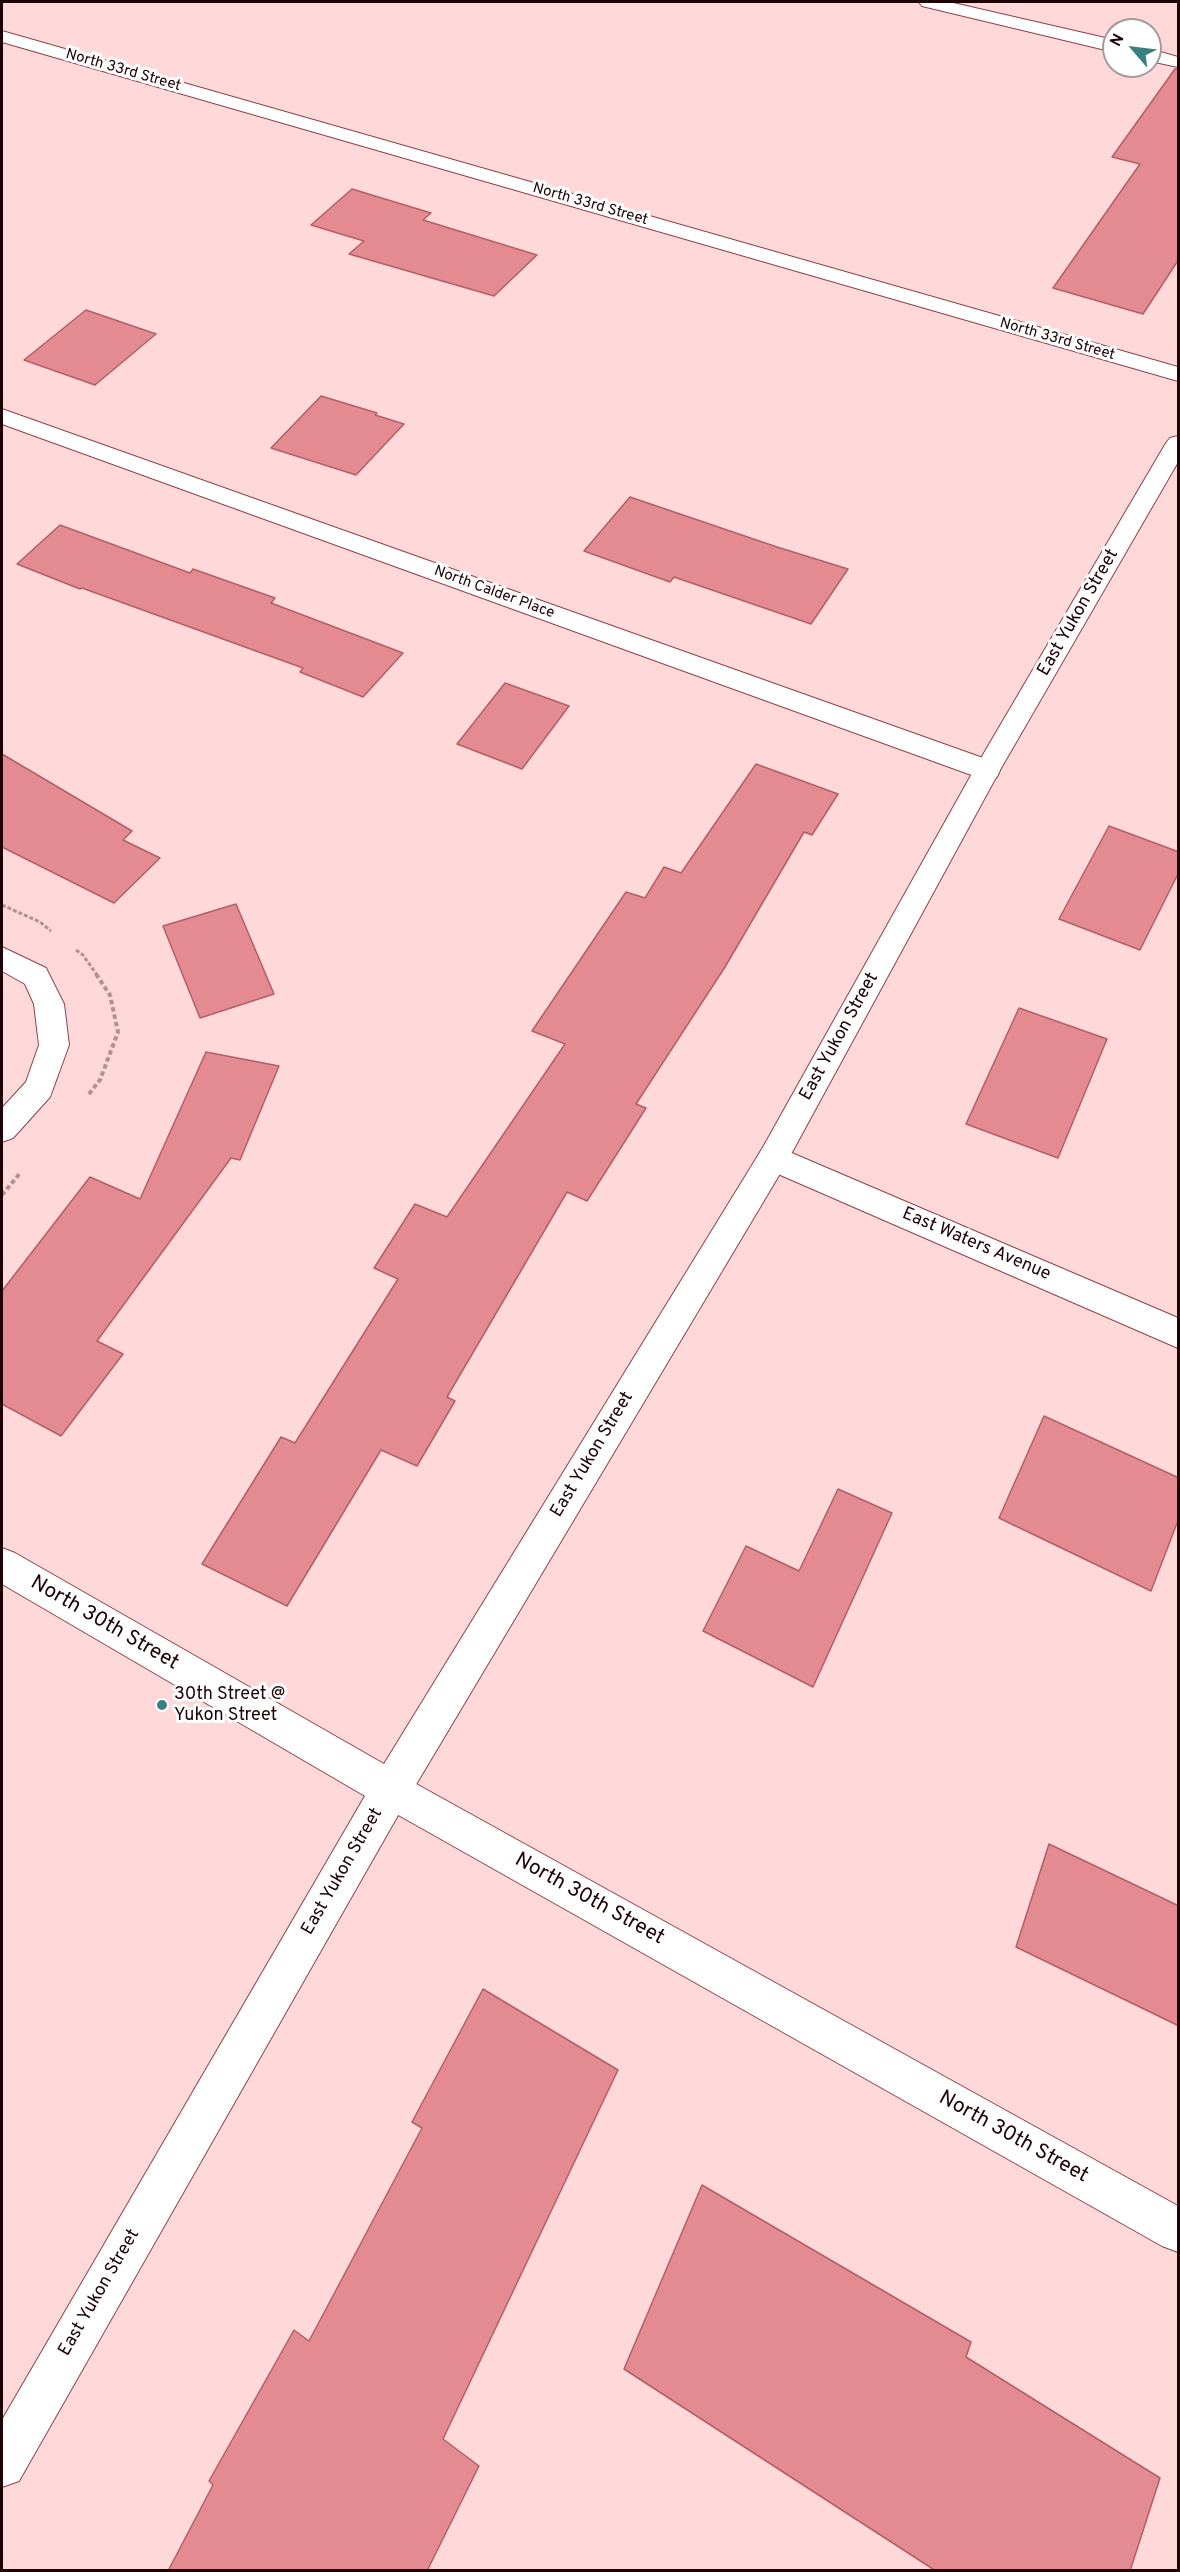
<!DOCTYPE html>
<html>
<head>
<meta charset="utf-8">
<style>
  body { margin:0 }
  #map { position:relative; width:1180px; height:2572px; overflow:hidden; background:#ffd8d9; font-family:Overpass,sans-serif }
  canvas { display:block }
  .frame { position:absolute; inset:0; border:3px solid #1e0205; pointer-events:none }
  .north { position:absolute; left:1102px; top:18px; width:60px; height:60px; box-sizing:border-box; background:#fff; border:2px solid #a59a9b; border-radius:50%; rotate:298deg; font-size:16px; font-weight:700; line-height:24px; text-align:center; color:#1e0205 }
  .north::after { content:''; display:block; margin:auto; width:21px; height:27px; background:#388181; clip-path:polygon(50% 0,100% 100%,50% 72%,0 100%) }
</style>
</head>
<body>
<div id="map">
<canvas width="1180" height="2572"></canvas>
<div class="frame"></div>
<div class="north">N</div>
</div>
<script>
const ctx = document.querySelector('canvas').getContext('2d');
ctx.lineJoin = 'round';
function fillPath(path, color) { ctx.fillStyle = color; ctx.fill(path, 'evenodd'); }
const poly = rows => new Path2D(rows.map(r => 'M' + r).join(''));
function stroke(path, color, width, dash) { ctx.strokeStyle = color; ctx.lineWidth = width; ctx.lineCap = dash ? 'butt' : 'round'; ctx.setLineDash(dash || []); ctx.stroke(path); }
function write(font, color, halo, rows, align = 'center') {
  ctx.font = font + ' Overpass,sans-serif'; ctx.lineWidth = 6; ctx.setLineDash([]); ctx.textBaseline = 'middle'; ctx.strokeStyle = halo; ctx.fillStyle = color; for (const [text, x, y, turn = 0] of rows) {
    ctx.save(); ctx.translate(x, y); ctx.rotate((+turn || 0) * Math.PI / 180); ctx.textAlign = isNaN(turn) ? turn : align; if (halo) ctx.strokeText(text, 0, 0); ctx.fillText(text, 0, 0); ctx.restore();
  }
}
const building = poly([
  [1175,69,1179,69,1179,259,1143,314,1053,288,1140,164,1112,157,1175,69],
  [352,189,431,213,423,220,537,255,494,296,349,254,364,241,311,225,352,189],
  [86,310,156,334,95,385,24,360,86,310],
  [321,396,377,413,375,415,404,424,356,475,271,448,321,396],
  [630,497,777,547,848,569,811,624,674,577,670,582,584,551,630,497],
  [60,525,190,573,193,569,275,598,271,603,403,653,363,697,300,672,303,668,82,588,80,589,17,564,60,525],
  [505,683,569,706,522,769,457,744,505,683],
  [2,754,132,831,123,840,160,858,114,903,2,847,2,754],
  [756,764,838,794,812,835,804,832,725,967,636,1104,646,1108,587,1201,567,1192,447,1397,455,1401,417,1466,381,1450,287,1606,202,1564,281,1437,295,1443,398,1279,374,1268,415,1204,447,1217,565,1044,532,1031,626,892,645,898,664,867,681,873,756,764],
  [1109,826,1179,852,1179,872,1140,950,1059,919,1109,826],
  [236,904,274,994,200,1018,163,926,236,904],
  [1019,1008,1107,1039,1058,1158,966,1124,1019,1008],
  [206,1052,279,1066,240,1160,231,1158,97,1341,123,1354,61,1436,2,1404,2,1291,90,1177,140,1199,206,1052],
  [1044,1416,1179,1478,1179,1518,1151,1591,999,1518,1044,1416],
  [838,1489,892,1513,813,1687,703,1631,746,1546,799,1571,838,1489],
  [1049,1844,1179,1906,1179,2026,1016,1947,1049,1844],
  [483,1989,618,2070,443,2439,479,2466,427,2571,168,2571,213,2485,209,2481,294,2330,309,2341,422,2128,412,2122,483,1989],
  [702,2185,971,2342,966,2357,1160,2478,1130,2571,936,2571,624,2369,702,2185]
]);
fillPath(building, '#e48b92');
stroke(building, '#b25f66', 1.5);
const street = poly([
  [919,2,949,2,1114,40,1114,52,922,6,919,2],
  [2,31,1178,367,1178,381,2,42,2,31],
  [1150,49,1178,57,1178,67,1150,61,1150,49],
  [2,409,997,763,1000,770,997,777,987,780,977,777,2,424,2,409],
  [2,947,46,968,64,1004,69,1045,50,1097,13,1138,2,1142,2,1108,26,1082,39,1045,34,1004,25,984,2,971,2,947],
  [773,1145,1178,1318,1178,1348,762,1167,757,1158,762,1149,773,1145],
  [391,1770,1178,2206,1178,2252,1162,2246,377,1803,372,1789,377,1775,391,1770]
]);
const secondary = poly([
  [1178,436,1178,462,1000,770,784,1167,405,1803,19,2481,2,2487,2,2420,365,1796,2,1584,2,1548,15,1553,384,1764,762,1149,974,770,1166,443,1170,438,1178,436]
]);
stroke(street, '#904049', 2);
stroke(secondary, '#904049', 2);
stroke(poly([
  [2,905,40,922,51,931],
  [76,950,83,955,97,975]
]), '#b39092', 3, [4, 2]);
stroke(poly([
  [89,1094,100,1080,118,1032,110,995,96,974],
  [2,1195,21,1172]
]), '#b39092', 4, [4.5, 3]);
fillPath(street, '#fff');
fillPath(secondary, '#fff');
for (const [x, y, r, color] of [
  [162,1705,6,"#388181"]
]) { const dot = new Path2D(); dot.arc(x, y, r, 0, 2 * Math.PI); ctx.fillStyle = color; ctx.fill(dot); stroke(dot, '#fff', 2); }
write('15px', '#1e0205', '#fff', [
  ["North 33rd Street",123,71,16],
  ["North 33rd Street",590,205,16],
  ["North 33rd Street",1057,340,16],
  ["North Calder Place",494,593,20]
]);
write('18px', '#1e0205', '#fff', [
  ["East Yukon Street",1079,613,-60],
  ["East Yukon Street",840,1037,-61],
  ["East Waters Avenue",976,1245,23],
  ["East Yukon Street",593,1455,-59],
  ["East Yukon Street",343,1872,-60],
  ["East Yukon Street",100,2293,-60]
]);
write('18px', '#1e0205', '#fff', [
  ["30th Street @",174,1695],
  ["Yukon Street",174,1716]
], 'left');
write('21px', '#1e0205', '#fff', [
  ["North 30th Street",104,1624,30],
  ["North 30th Street",589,1900,29],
  ["North 30th Street",1013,2138,29]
]);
</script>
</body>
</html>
